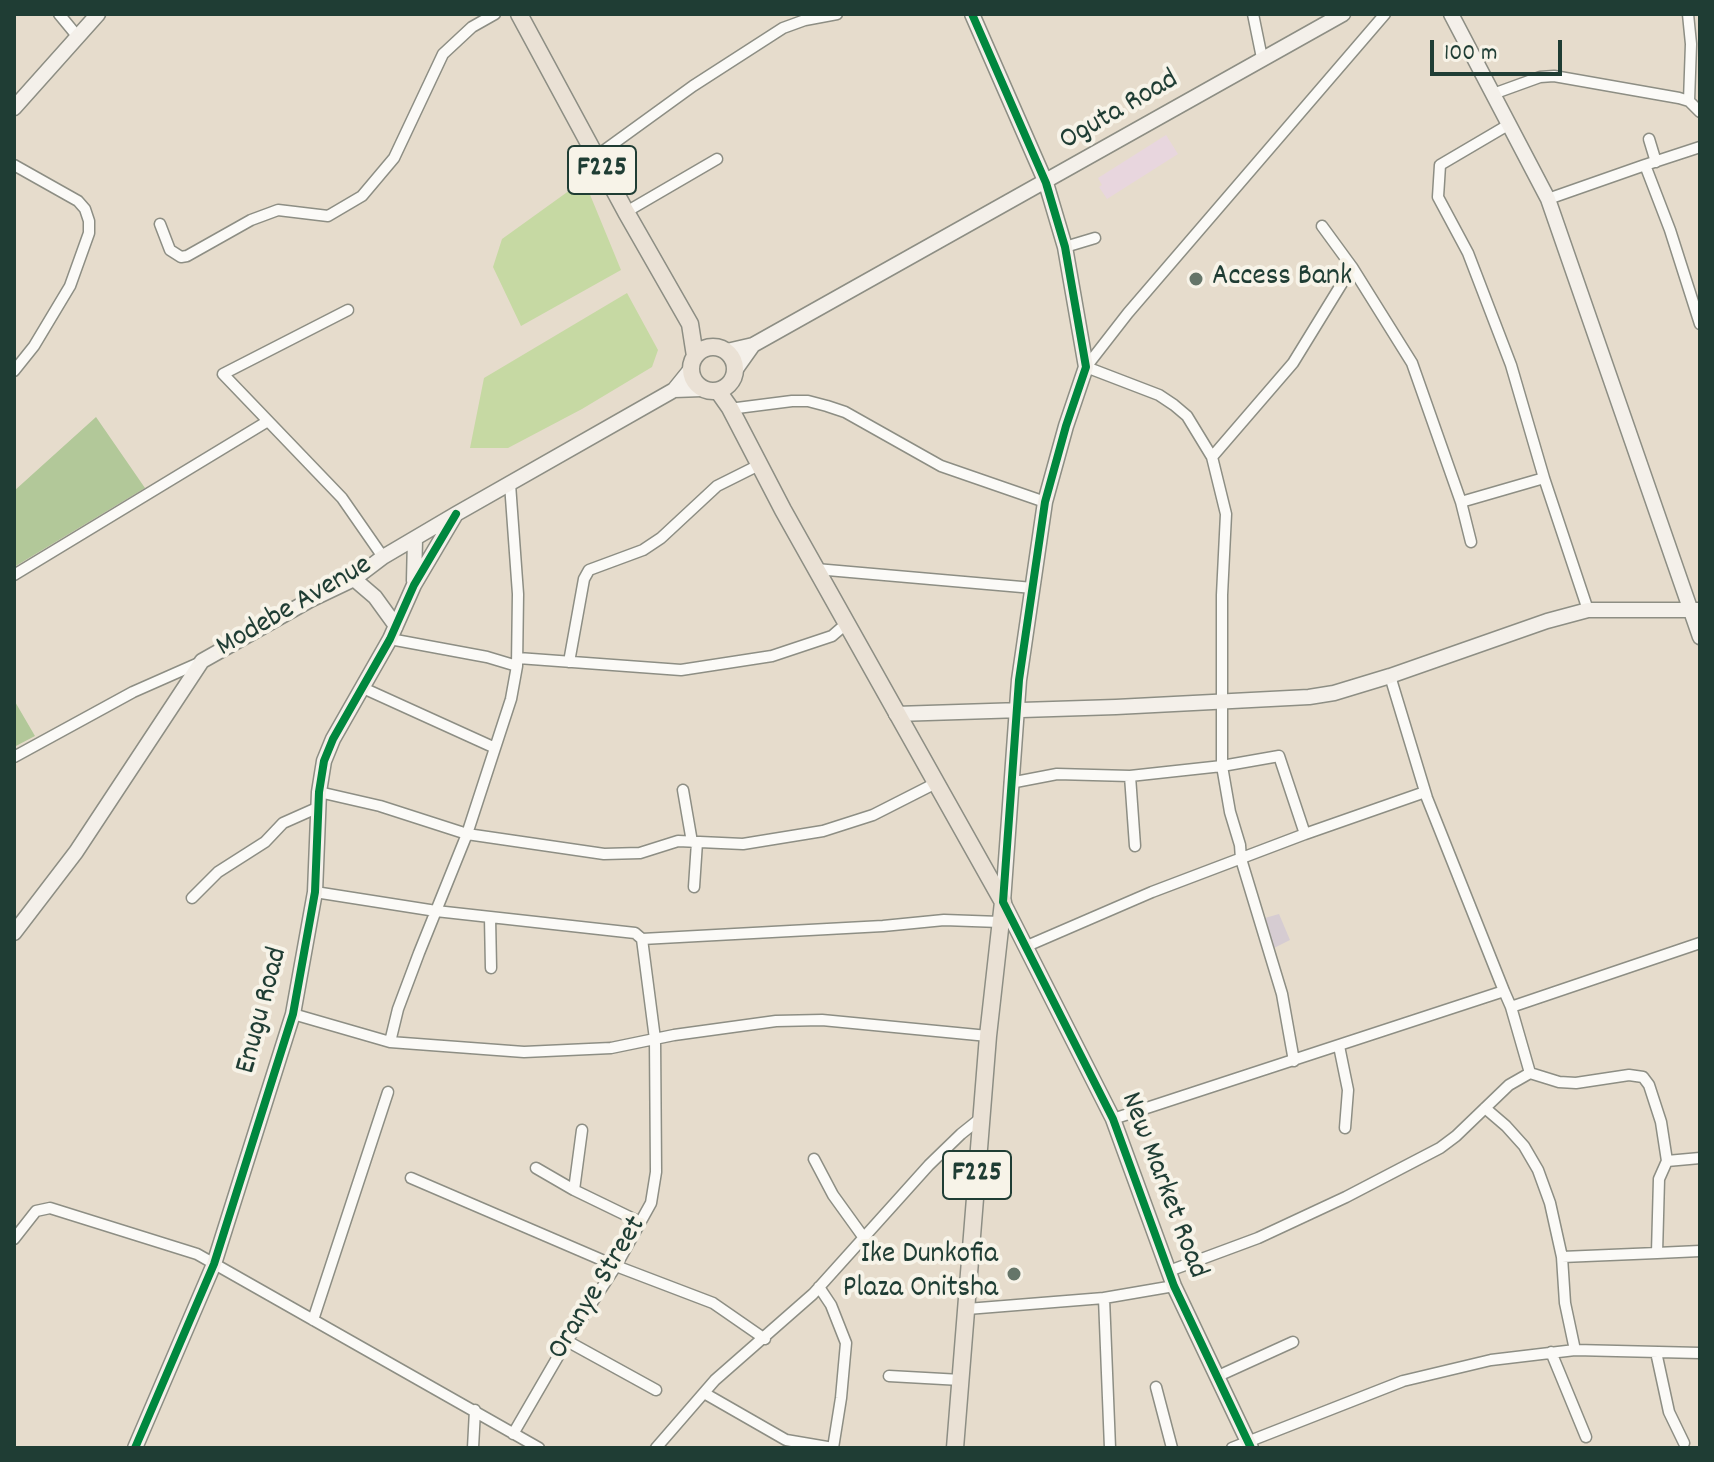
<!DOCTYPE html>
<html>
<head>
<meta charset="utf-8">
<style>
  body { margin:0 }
  #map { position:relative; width:1714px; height:1462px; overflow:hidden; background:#e6dccc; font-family:Dekko,sans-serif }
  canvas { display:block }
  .frame { position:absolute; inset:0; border:16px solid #1f3d34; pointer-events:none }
  .scale { position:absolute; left:1430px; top:40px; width:132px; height:36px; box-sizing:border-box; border:4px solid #1f3d34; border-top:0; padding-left:10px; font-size:24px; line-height:28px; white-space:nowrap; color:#1f3d34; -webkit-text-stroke:6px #f7f3e8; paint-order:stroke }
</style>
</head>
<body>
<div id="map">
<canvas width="1714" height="1462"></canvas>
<div class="frame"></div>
<div class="scale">100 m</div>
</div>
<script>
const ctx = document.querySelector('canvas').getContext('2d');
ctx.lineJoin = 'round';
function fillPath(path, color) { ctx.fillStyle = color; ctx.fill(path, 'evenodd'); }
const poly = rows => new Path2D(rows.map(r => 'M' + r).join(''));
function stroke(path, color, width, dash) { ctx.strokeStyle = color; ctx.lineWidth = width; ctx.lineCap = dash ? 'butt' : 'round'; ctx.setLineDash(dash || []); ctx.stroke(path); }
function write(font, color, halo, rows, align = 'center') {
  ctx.font = font + ' Dekko,sans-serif'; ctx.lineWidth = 8; ctx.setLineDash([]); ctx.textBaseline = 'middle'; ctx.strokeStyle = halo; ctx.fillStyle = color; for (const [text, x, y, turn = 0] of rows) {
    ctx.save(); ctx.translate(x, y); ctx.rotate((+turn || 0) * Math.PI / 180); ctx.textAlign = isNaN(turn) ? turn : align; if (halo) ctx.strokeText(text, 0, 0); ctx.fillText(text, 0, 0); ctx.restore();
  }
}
fillPath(poly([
  [1166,135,1178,154,1107,199,1099,187,1102,185,1098,178]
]), '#e8d6de');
fillPath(poly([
  [1279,914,1290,940,1274,948,1265,918]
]), '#d6ccd2');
fillPath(poly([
  [584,180,621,270,521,326,493,267,502,239],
  [627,293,658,350,652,367,582,409,508,448,470,448,484,378]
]), '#c6d9a3');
fillPath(poly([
  [96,417,145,488,14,567,14,491],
  [14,700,35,736,14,747]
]), '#b2c899');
const street = poly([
  [59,14,78,37],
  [1253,14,1262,58],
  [1688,14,1691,44,1689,101],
  [1493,94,1540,77,1554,76,1679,98,1689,101,1700,112],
  [1508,125,1440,165,1438,197,1468,253,1511,365,1544,478,1588,610],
  [1649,139,1656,162],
  [1700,147,1645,165,1670,230,1700,324],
  [595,157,693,86,783,28,805,20,837,14],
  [14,165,78,201,85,209,89,221,89,233,70,286,34,346,14,371],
  [1548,199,1645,165],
  [626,212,717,159],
  [160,224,170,250,181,257,187,256,251,220,278,210,328,216,362,196,394,158,443,54,472,27,495,14],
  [1322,226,1352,267,1412,363,1461,502],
  [1065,247,1095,238],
  [348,310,223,374,342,498,383,557],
  [737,408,792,401,808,401,827,406,845,412,941,466,1045,502],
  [1212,457,1187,416,1174,405,1159,395,1086,367,1128,313,1385,14],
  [1471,542,1461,502,1544,478],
  [816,569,1033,588],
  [14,575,268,421],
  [390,639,487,657,517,666],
  [518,658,681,670,772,656,832,636,847,623],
  [569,662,584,579,589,570,643,550,661,538,717,486,759,465],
  [363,688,493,747],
  [14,757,133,692,201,662],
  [1130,776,1135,846],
  [1010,783,1057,774,1130,776,1222,766,1279,756,1305,834],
  [683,790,692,842],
  [319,792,380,806,467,834,604,854,640,853,678,841,743,844,823,831,873,815,936,783],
  [694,887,697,842],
  [315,892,436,911,635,933,642,939,655,1039,656,1172,651,1203,616,1266,567,1341,513,1434],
  [192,898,218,872,265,842,283,823,319,807],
  [490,917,491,968],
  [642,939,883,926,944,920,1000,922],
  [1027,946,1152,892,1305,834,1425,792],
  [1504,991,1511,1007,1700,943],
  [293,1014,390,1042,524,1052,611,1048,674,1035,776,1021,822,1020,988,1036],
  [390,1042,398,1009,419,953,467,834,511,699,517,666,518,594,510,484],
  [1339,1046,1348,1090,1345,1128],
  [1294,1061,1282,994,1241,859,1240,845,1230,812,1222,766,1222,595,1226,514,1212,457,1293,363,1352,267],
  [1530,1073,1559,1082,1576,1083,1629,1075,1643,1077,1649,1085,1661,1122,1667,1161,1659,1179,1657,1253,1562,1257,1565,1303,1575,1350],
  [1485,1108,1506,1126,1524,1146,1538,1170,1550,1203,1562,1257],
  [1113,1119,1504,991,1427,798,1390,676],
  [814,1159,833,1195,864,1238],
  [1667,1161,1700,1158],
  [536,1168,574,1190,640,1222],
  [411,1178,616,1266,713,1303,765,1339],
  [574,1190,582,1130],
  [14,1239,36,1211,50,1208,197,1254,539,1448],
  [1657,1253,1700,1251],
  [1169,1271,1258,1238,1346,1197,1440,1148,1456,1136,1509,1085,1530,1073,1511,1007],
  [819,1287,831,1305,846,1343,841,1398,833,1448],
  [967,1309,1104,1298],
  [313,1320,388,1092],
  [567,1341,656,1390],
  [1551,1352,1586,1437],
  [1656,1352,1669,1412,1684,1443],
  [889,1376,961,1380],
  [1216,1377,1293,1342],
  [1156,1387,1172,1448],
  [704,1393,786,1440,833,1448],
  [473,1448,475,1410],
  [656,1448,715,1380,813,1294,929,1165,961,1134,981,1118],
  [1110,1448,1104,1298,1174,1286],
  [1232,1448,1403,1381,1491,1360,1575,1350,1700,1353]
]);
const secondary = poly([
  [972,14,1046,183,1065,247,1086,367,1066,426,1045,502,1019,680,1003,902,1113,1119,1174,1286,1251,1448],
  [1451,14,1548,199,1700,637],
  [14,108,98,14],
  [727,351,753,345,1343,14],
  [736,369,753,345],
  [674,390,702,389],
  [354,579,375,597,396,626],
  [414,581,415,539],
  [896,714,1116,707,1309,697,1334,693,1390,676,1547,621,1588,610,1700,610],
  [14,933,76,852,202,661,310,600,354,579,383,557,456,514,674,390,691,369],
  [135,1448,214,1264,293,1014,315,892,319,792,324,761,333,739,390,639,414,585,456,514]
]);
const primary = poly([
  [519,14,626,212,690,324,695,356],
  '691 369a22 22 0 1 1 44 0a22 22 0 1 1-44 0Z',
  [718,391,730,408,783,510,1003,902,988,1036,955,1448]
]);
stroke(street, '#8d8e84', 13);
stroke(secondary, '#8d8e84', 17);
stroke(primary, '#8d8e84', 19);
stroke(street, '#fbfaf7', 10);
stroke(secondary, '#f4f0ea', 14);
stroke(primary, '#eae1d5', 16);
stroke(poly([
  [972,14,1046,183,1065,247,1086,367,1066,426,1045,502,1019,680,1003,902,1113,1119,1174,1286,1251,1448],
  [135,1448,214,1264,293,1014,315,892,319,792,324,761,333,739,390,639,414,585,456,514]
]), '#00873e', 8);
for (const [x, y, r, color] of [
  [1196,279,8,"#657569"],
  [1014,1274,8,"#657569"]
]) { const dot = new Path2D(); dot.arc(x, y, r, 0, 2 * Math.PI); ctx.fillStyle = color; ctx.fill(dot); stroke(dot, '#f7f3e8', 3); }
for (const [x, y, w] of [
  [602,170,68],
  [977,1175,68]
]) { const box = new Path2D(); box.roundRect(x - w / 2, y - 24, w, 48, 6); ctx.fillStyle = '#f7f3e8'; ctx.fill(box); stroke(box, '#1f3d34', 2); }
write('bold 28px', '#1f3d34', null, [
  ["F225",602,170],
  ["F225",977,1175]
]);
write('30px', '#1f3d34', '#f7f3e8', [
  ["Oguta Road",1120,112,-30],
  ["Modebe Avenue",295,608,-30],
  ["Enugu Road",264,1011,-75],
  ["New Market Road",1162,1186,69],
  ["Oranye Street",599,1289,-59]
]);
write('30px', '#1f3d34', '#f7f3e8', [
  ["Access Bank",1212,279],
  ["Ike Dunkofia",998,1257,"right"],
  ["Plaza Onitsha",998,1291,"right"]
], 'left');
</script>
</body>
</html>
